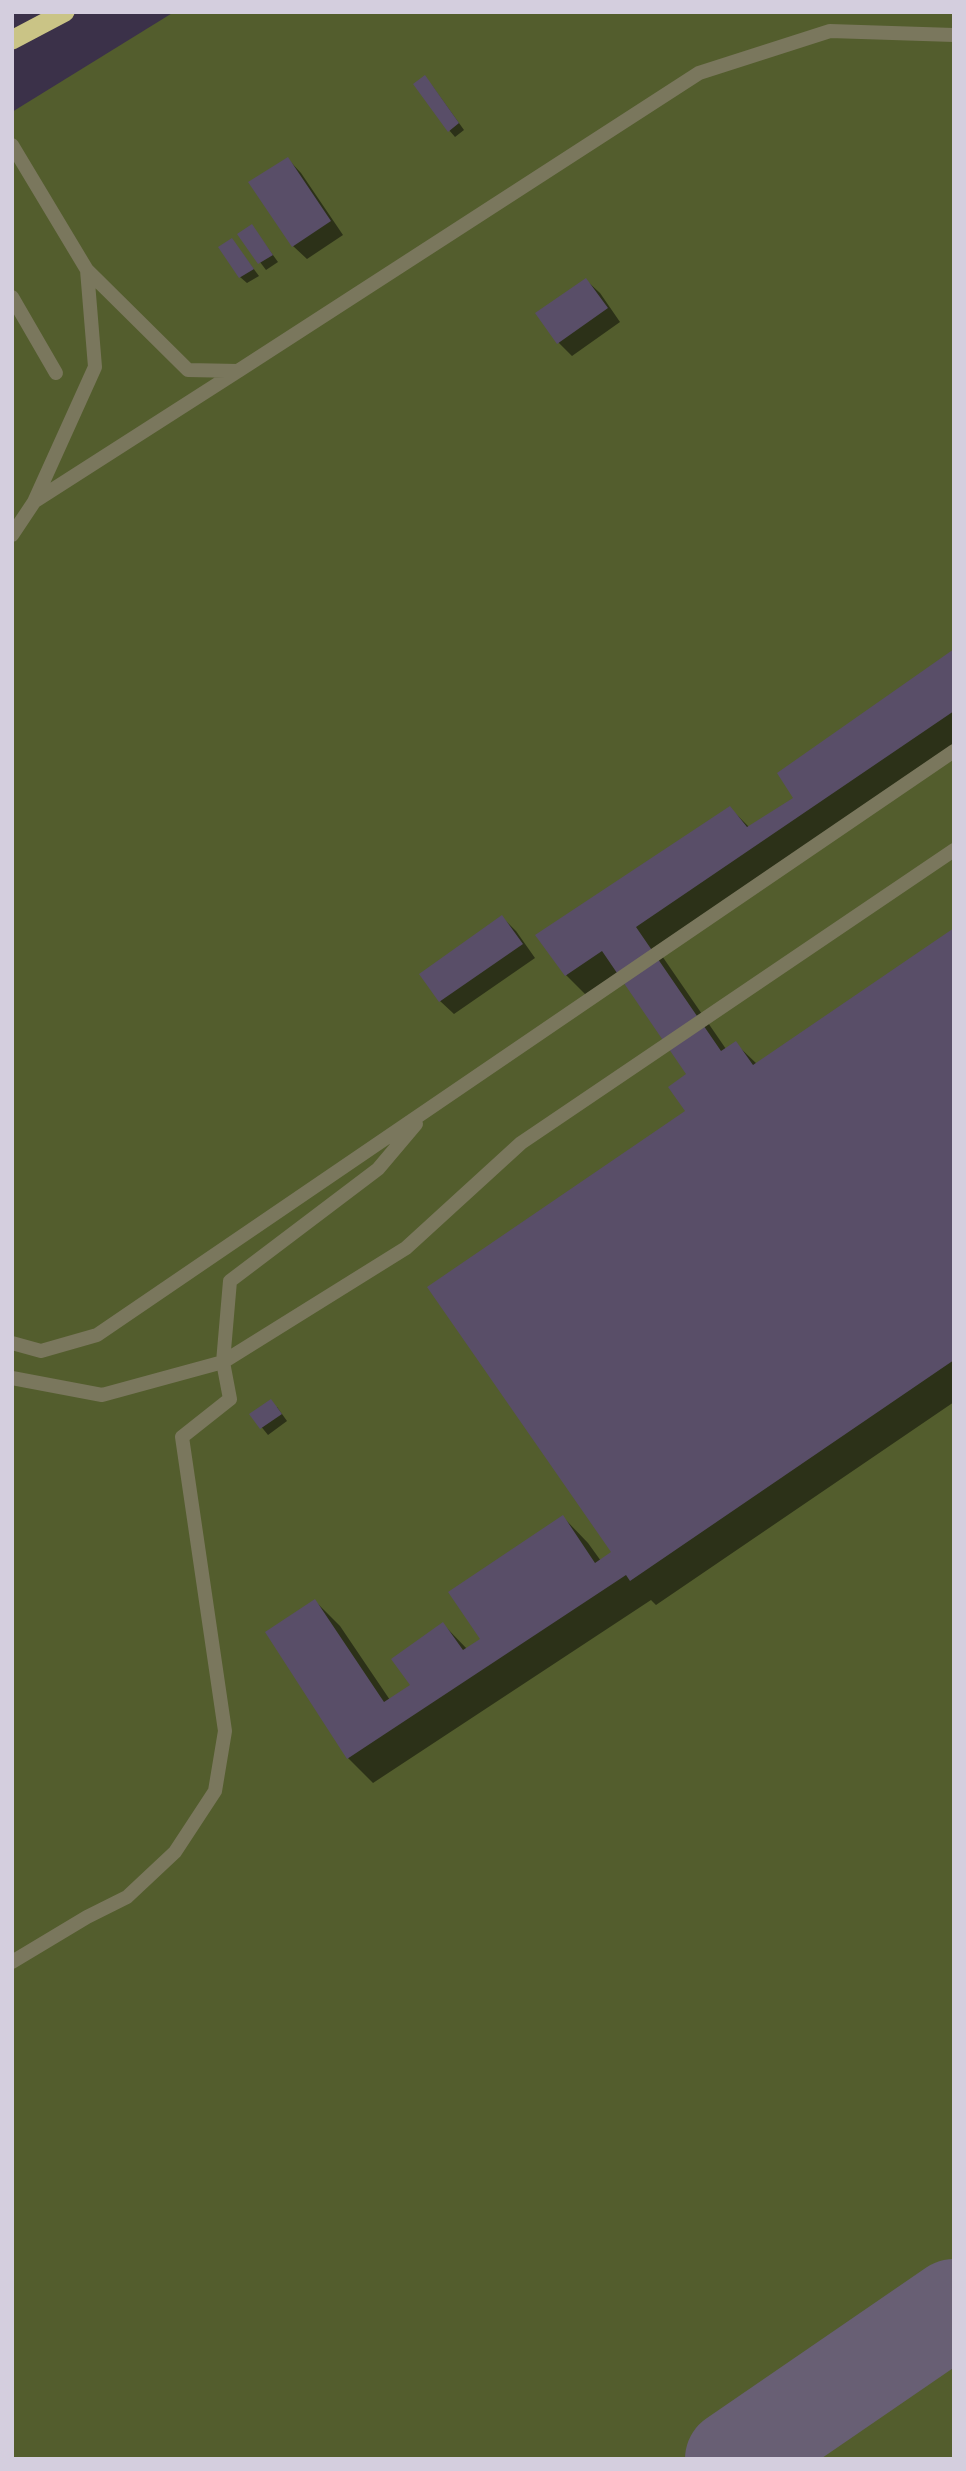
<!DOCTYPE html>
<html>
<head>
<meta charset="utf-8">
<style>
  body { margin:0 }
  #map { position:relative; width:966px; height:2471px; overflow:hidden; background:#3b3149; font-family:Poppins,sans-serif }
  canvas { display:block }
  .frame { position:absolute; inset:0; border:14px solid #d4cede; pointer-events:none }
</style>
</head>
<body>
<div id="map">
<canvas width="966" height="2471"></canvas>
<div class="frame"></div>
</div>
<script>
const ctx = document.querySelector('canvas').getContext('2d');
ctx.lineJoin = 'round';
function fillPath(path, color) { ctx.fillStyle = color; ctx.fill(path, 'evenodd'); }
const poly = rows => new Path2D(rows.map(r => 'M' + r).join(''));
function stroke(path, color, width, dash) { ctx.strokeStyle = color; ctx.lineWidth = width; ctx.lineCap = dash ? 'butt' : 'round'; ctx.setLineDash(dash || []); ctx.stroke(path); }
fillPath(poly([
  [174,12,954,12,954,2459,12,2459,12,112]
]), '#535d2d');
fillPath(poly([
  [431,84,464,130,455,137,449,130],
  [288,159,301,173,343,235,307,259,293,246],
  [252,226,278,262,266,270,239,234],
  [232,240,259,276,247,283,240,277],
  [586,280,600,293,620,322,572,356,558,342],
  [954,652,954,753,660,953,726,1049,735,1043,757,1064,954,930,954,1402,656,1605,651,1600,373,1783,348,1758,315,1601,340,1626,390,1700,413,1685,443,1624,467,1649,482,1640,563,1517,588,1543,601,1561,614,1552,687,1112,689,1075,623,979,591,1000,566,975,730,808,750,828,796,799],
  [502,917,516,931,535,958,454,1014,440,1001],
  [277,1407,287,1421,268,1435,251,1414]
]), '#0007');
stroke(poly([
  [734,2459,954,2308]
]), '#685f74', 98);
fillPath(poly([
  [425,75,459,123,448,132,413,84],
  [288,157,331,221,292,247,248,182],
  [252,224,273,255,258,264,237,234],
  [232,238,254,269,239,278,218,247],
  [586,278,608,308,557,344,535,313],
  [954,649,954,711,636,927,721,1051,736,1041,753,1065,954,928,954,1360,630,1581,626,1575,347,1759,265,1632,315,1599,384,1702,410,1685,391,1659,443,1622,463,1650,480,1639,448,1592,563,1515,595,1563,611,1552,427,1287,685,1111,668,1087,686,1074,602,951,565,976,535,935,730,806,747,827,793,798,777,773],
  [502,915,523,944,439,1002,419,974],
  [271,1399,282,1414,260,1429,249,1414]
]), '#594e68');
stroke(poly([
  [12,145,87,270,95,367,34,502,12,535],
  [87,270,188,370,238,371,699,73,830,31,954,35],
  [12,297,56,373],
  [35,501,238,371],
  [12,1343,41,1351,97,1335,954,751],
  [12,1378,102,1395,223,1362,406,1248,521,1143,954,850],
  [12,1962,87,1917,127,1897,175,1852,215,1791,225,1731,182,1437,230,1399,223,1362,230,1281,378,1169,416,1124]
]), '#7a775d', 14);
stroke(poly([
  [12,40,65,12]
]), '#cac486', 19);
</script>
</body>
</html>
